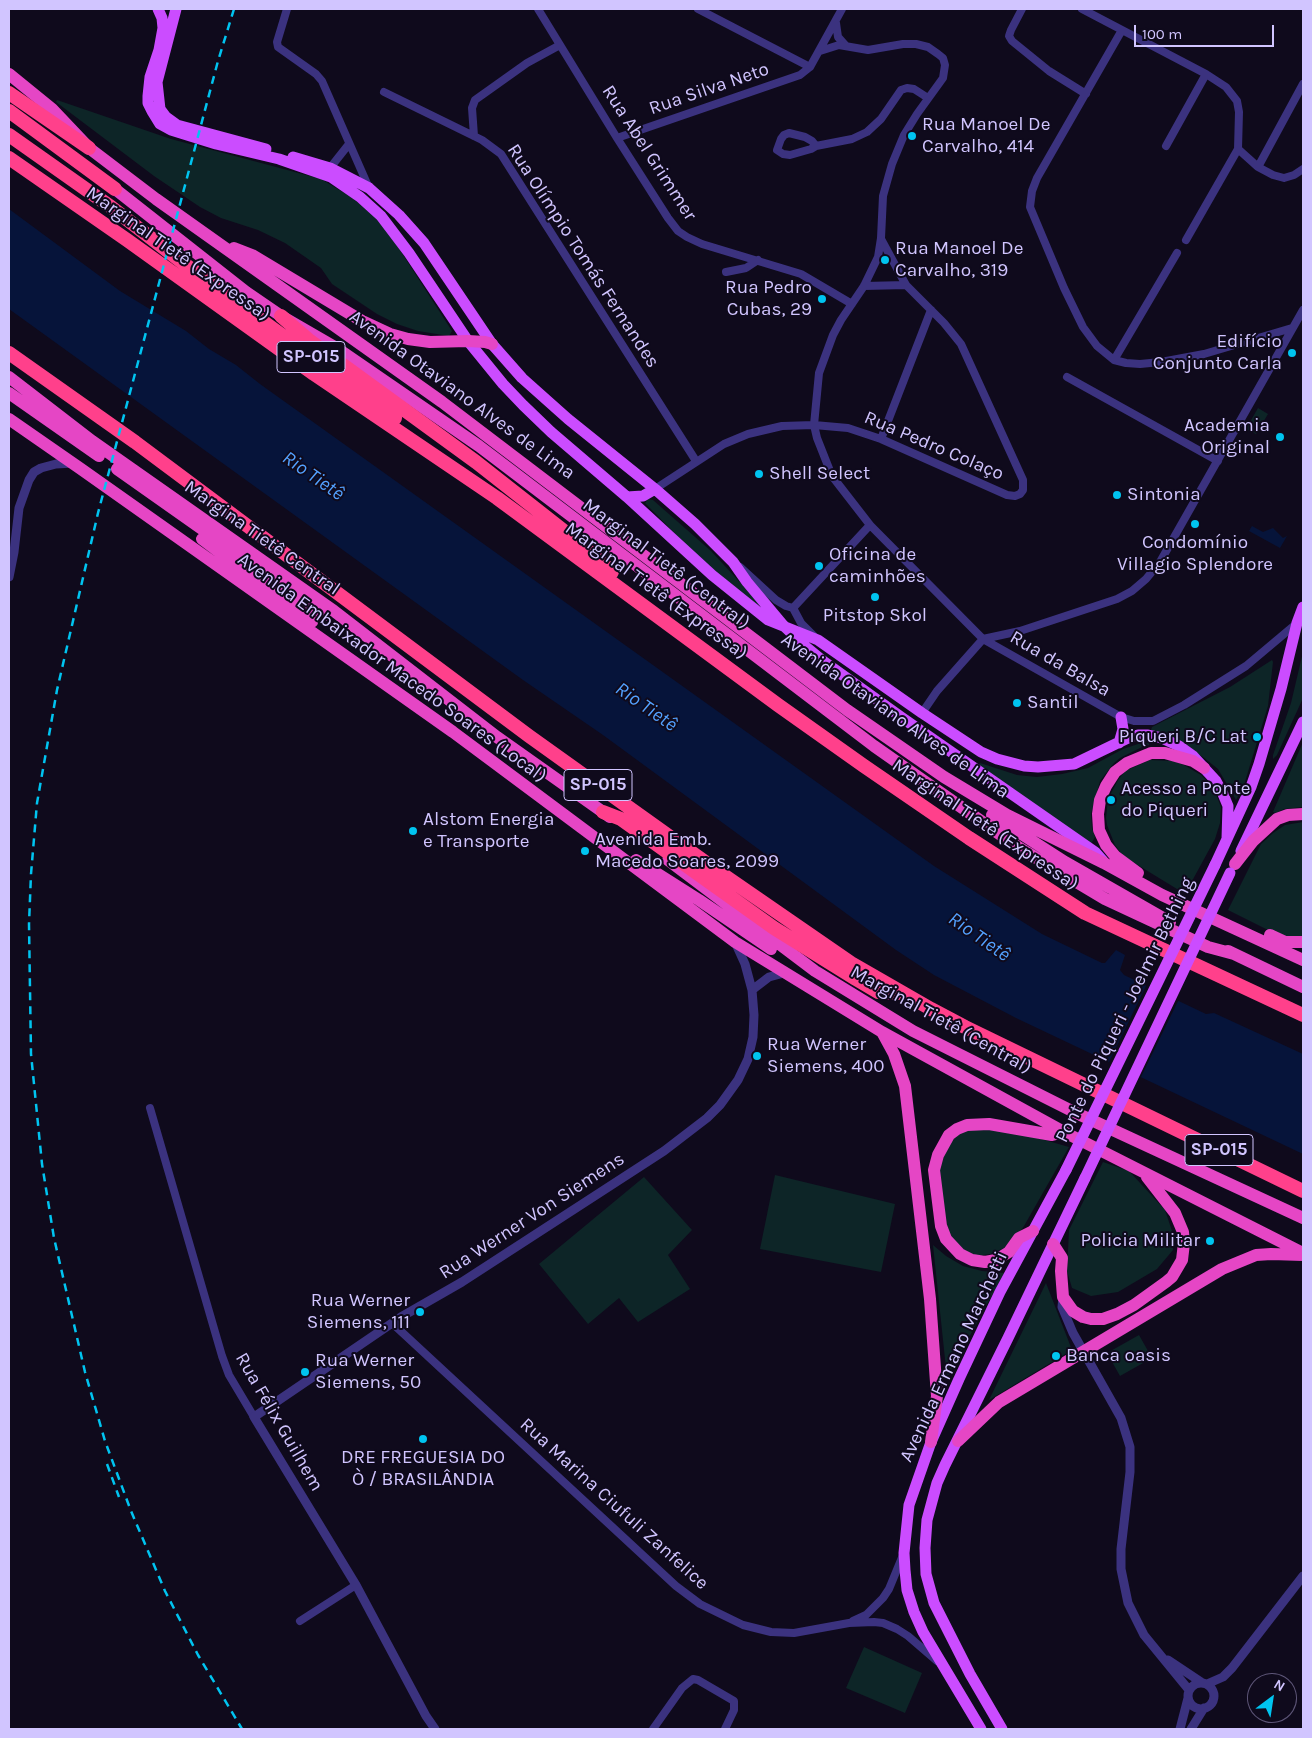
<!DOCTYPE html>
<html>
<head>
<meta charset="utf-8">
<style>
  body { margin:0 }
  #map { position:relative; width:1312px; height:1738px; overflow:hidden; background:#0f0a1c; font-family:Karla,sans-serif }
  canvas { display:block }
  .frame { position:absolute; inset:0; border:10px solid #d1c5ff; pointer-events:none }
  .north { position:absolute; left:1247px; top:1673px; width:50px; height:50px; box-sizing:border-box; background:#0f0a1c; border:1px solid #5d5577; border-radius:50%; rotate:31deg; font-size:14px; font-weight:700; line-height:20px; text-align:center; color:#d1c5ff }
  .north::after { content:''; display:block; margin:auto; width:18px; height:22px; background:#00c4f0; clip-path:polygon(50% 0,100% 100%,50% 72%,0 100%) }
  .scale { position:absolute; left:1134px; top:25px; width:140px; height:22px; box-sizing:border-box; border:2px solid #d1c5ff; border-top:0; padding-left:6px; font-size:15px; line-height:18px; white-space:nowrap; color:#d1c5ff; -webkit-text-stroke:4px #0f0a1c; paint-order:stroke }
</style>
</head>
<body>
<div id="map">
<canvas width="1312" height="1738"></canvas>
<div class="frame"></div>
<div class="north">N</div>
<div class="scale">100 m</div>
</div>
<script>
const ctx = document.querySelector('canvas').getContext('2d');
ctx.lineJoin = 'round';
function fillPath(path, color) { ctx.fillStyle = color; ctx.fill(path, 'evenodd'); }
const poly = rows => new Path2D(rows.map(r => 'M' + r).join(''));
function stroke(path, color, width, dash) { ctx.strokeStyle = color; ctx.lineWidth = width; ctx.lineCap = dash ? 'butt' : 'round'; ctx.setLineDash(dash || []); ctx.stroke(path); }
function write(font, color, halo, rows, align = 'center') {
  ctx.font = font + ' Karla,sans-serif'; ctx.lineWidth = 4; ctx.setLineDash([]); ctx.textBaseline = 'middle'; ctx.strokeStyle = halo; ctx.fillStyle = color; for (const [text, x, y, turn = 0] of rows) {
    ctx.save(); ctx.translate(x, y); ctx.rotate((+turn || 0) * Math.PI / 180); ctx.textAlign = isNaN(turn) ? turn : align; if (halo) ctx.strokeText(text, 0, 0); ctx.fillText(text, 0, 0); ctx.restore();
  }
}
fillPath(poly([
  [57,100,171,139,321,179,351,197,373,215,389,233,452,331,449,336,418,331,397,324,377,314,332,284,321,268,285,243,258,230,221,218,200,207,154,176,56,102],
  [1258,408,1268,414,1256,434,1246,429],
  [648,499,653,500,711,551,760,604,758,606,697,556,645,503],
  [1303,652,1303,698,1277,755,1273,759,1273,755,1291,703],
  [1272,660,1273,662,1268,706,1244,785,1236,800,1218,769,1203,757,1173,738,1151,730,1152,727,1230,687],
  [1303,742,1303,807,1284,809,1276,813,1273,812],
  [1141,743,1149,743,1149,745,1144,746,1120,758,1114,763,1100,781,1091,814,1092,828,1095,837,1091,844,979,765,980,763,1017,775,1037,777,1062,774,1088,768,1123,749],
  [1150,760,1173,761,1184,765,1201,775,1213,787,1221,807,1220,823,1215,839,1186,892,1177,889,1123,856,1115,845,1107,825,1106,818,1108,799,1118,780,1125,771],
  [1303,822,1303,937,1295,938,1276,934,1228,910,1261,844,1273,833,1285,825],
  [996,1126,1069,1147,1024,1226,1015,1239,1004,1248,990,1254,977,1256,962,1249,950,1238,946,1222,937,1165,944,1147,964,1128],
  [1103,1162,1129,1171,1165,1210,1172,1231,1173,1250,1157,1269,1118,1292,1091,1296,1072,1288,1067,1271,1069,1230],
  [775,1175,895,1204,881,1272,760,1249],
  [644,1177,692,1230,668,1255,690,1289,638,1322,619,1298,588,1324,539,1264],
  [933,1245,946,1256,963,1266,982,1271,1004,1273,947,1378],
  [1046,1283,1072,1350,989,1400],
  [1139,1335,1152,1358,1120,1376,1107,1353],
  [864,1647,922,1673,905,1713,846,1688]
]), '#0d2527');
fillPath(poly([
  [9,209,120,291,186,331,209,349,236,365,260,384,934,866,1042,934,1102,963,1105,963,1116,950,1125,955,1120,970,1124,975,1206,1014,1214,1013,1303,1054,1303,1154,1016,1018,934,975,896,950,603,735,523,680,9,309],
  [1252,526,1263,532,1273,528,1283,538,1287,536,1280,548,1249,531]
]), '#06143a');
fillPath(poly([
  [1147,984,1179,999,1140,1079,1108,1064]
]), '#0f0a1c');
stroke(poly([
  [287,9,277,42,278,47,316,74,322,81,369,188],
  [538,9,617,138,668,218,678,231,687,237,702,244,801,274,852,304],
  [698,9,810,67],
  [1022,9,1011,30,1009,36,1012,41,1049,71,1086,94],
  [1082,9,1206,74,1226,87,1237,101,1239,112,1238,149,1258,167,1273,175,1284,178,1294,175,1303,169],
  [836,23,838,37,846,46],
  [1122,30,1037,178,1032,191,1030,207,1064,288,1083,327,1097,346,1114,360,1126,363,1140,364,1161,362,1204,354,1292,328],
  [820,51,839,45,868,50,903,44,916,44,928,47,938,54,943,58,945,65,943,78,917,114,904,135,892,164,883,196,881,238,878,257,864,286,841,320,833,335,819,373,814,425,817,438,832,476,870,525,983,639,1121,717,1134,721,1153,721,1184,705,1246,666,1296,624],
  [384,92,482,140,501,154,696,461],
  [474,136,472,108,475,100,527,63,560,45],
  [617,138,800,75,810,67,842,9],
  [816,146,812,141,805,137,789,133,784,135,781,139,777,150,783,154,790,155,811,149,816,146,852,139,867,132,881,119,901,90,907,88,914,89,928,98],
  [1166,146,1206,74],
  [1258,167,1303,84],
  [330,168,349,144],
  [1186,240,1238,149],
  [726,272,746,268,758,260],
  [864,286,906,285],
  [1114,360,1177,253],
  [1067,377,1218,461],
  [881,439,931,310],
  [655,489,724,444,748,434,782,426,814,425,848,428,881,439,1007,495,1015,496,1020,494,1023,490,1023,480,961,344,944,323,906,285,881,239],
  [740,567,776,600,786,606,793,608],
  [793,608,870,525],
  [793,608,801,623,814,636],
  [922,713,937,691,983,639,1020,631,1117,599,1132,591,1146,579,1160,562,1303,310],
  [150,1108,222,1356,229,1375,254,1417],
  [392,1323,676,1586,700,1604,743,1625,771,1632,794,1633,849,1623,874,1622,883,1623,897,1629,908,1636,937,1661],
  [300,1621,356,1585],
  [853,1621,866,1615,883,1598,889,1589,903,1555],
  [653,1729,682,1688,693,1679,698,1680,734,1701,734,1710,725,1729]
]), '#3b327f', 8);
stroke(poly([
  [9,577,14,552,19,508,29,480,34,472,41,468,56,464,73,463],
  [752,990,769,977,784,973],
  [1063,1297,1062,1307,1073,1333,1121,1418,1130,1447,1130,1472,1121,1549,1121,1569,1128,1603,1144,1635,1189,1690],
  [1168,1660,1201,1682],
  '1188 1696a13 13 0 1 1 26 0a13 13 0 1 1-26 0Z',
  [1207,1684,1223,1677,1232,1668,1303,1576],
  [435,1729,426,1716,356,1585,254,1417,401,1317,462,1282,664,1151,707,1118,720,1105,738,1080,748,1059,753,1037,754,1015,752,990,745,964,735,942],
  [1180,1729,1188,1698],
  [1191,1729,1204,1708]
]), '#3b327f', 9);
stroke(poly([
  [158,9,162,18,163,28,159,50,150,77,148,96,148,103,152,111,160,124,171,130,216,144,279,159,331,177,360,197,381,216,409,253,468,341,503,384,523,405,551,432,627,497,712,575,768,620,818,640,922,713,981,752,997,759,1024,766,1038,767,1074,764,1130,737,1138,735,1147,735,1162,738,1179,746,1193,756,1216,781,1223,794,1228,806,1227,839],
  [176,9,157,82,160,109,166,117,177,125,266,149],
  [293,157,330,168,369,188,399,215,424,243,492,344,522,378,568,419,655,489,695,524,733,562,747,582,783,625,806,647,823,661,901,717,1095,852,1103,861],
  [627,497,643,496,655,489],
  [1119,743,1123,729,1121,717],
  [1241,851,1303,722],
  [1215,865,1251,787,1259,764,1281,689,1297,623,1303,607],
  [981,1729,923,1632,914,1612,907,1590,905,1570,904,1553,909,1505,931,1442,959,1379,1000,1292,1066,1170],
  [1002,1729,970,1674,934,1603,926,1574,925,1548,927,1520,937,1483,945,1465,1008,1338,1085,1178]
]), '#cb4cff', 11);
stroke(poly([
  [9,74,52,109,89,148,156,199,442,402,847,710,944,777,1007,815,1104,863,1162,895,1303,960],
  [115,189,246,292,281,316,338,349,479,446,874,746,1018,847,1105,899,1208,947,1234,954],
  [234,248,252,255,362,321,390,334,408,339,430,342,468,341,485,342,492,344],
  [9,377,92,441,334,611,497,737,610,817],
  [9,393,99,456],
  [9,419,81,469,453,732,735,942,882,1032,1064,1132,1303,1253],
  [117,469,324,615],
  [202,539,312,622],
  [992,815,1065,862,1170,922],
  [636,860,699,900,771,949],
  [668,860,815,971,913,1031,1074,1112,1303,1218],
  [1235,864,1253,841,1277,819,1288,815,1303,814],
  [1138,873,1115,856,1106,845,1099,830,1098,814,1100,800,1106,786,1115,772,1127,763,1151,753,1165,753,1193,761,1204,768],
  [1270,935,1285,942,1303,942],
  [1228,951,1303,987],
  [882,1032,894,1054,905,1086,930,1299,937,1396,931,1442],
  [1033,1231,1019,1238,1009,1252,996,1260,985,1262,972,1260,960,1254,946,1239,941,1226,934,1170,938,1155,949,1135,957,1129,967,1125,989,1124,1052,1135,1064,1132],
  [1053,1244,1062,1258,1061,1271,1063,1297,1073,1311,1083,1317,1091,1319,1103,1319,1117,1314,1134,1305,1166,1282,1172,1277,1182,1260,1184,1243,1183,1232,1175,1213,1147,1177],
  [958,1441,999,1402,1222,1269,1256,1255,1271,1254,1303,1255]
]), '#e546c5', 12);
stroke(poly([
  [9,93,89,148],
  [9,111,115,189],
  [9,135,111,207,187,266,395,418],
  [9,158,127,240,314,374,497,498,778,705,864,766,969,838,1085,913,1303,1015],
  [281,316,310,341,476,462,583,546,612,572],
  [9,353,135,442,529,736,719,872,851,963,931,1009,965,1027,1303,1191],
  [603,812,621,819,774,928,856,979,878,992,900,993]
]), '#ff408b', 14);
stroke(poly([
  [234,9,218,61,98,513,57,690,37,803,31,874,29,924,31,1054,42,1164,54,1238,85,1372,105,1441,131,1511,165,1591,198,1655,242,1729],
  [107,1464,119,1497]
]), '#00c4f0', 2.5, [8, 6]);
stroke(poly([
  [1066,1170,1215,865],
  [1085,1178,1230,873]
]), '#cb4cff', 11);
for (const [x, y, r, color] of [
  [912,136,5,"#00c4f0"],
  [885,260,5,"#00c4f0"],
  [822,299,5,"#00c4f0"],
  [1292,353,5,"#00c4f0"],
  [1280,437,5,"#00c4f0"],
  [759,474,5,"#00c4f0"],
  [1117,495,5,"#00c4f0"],
  [1195,524,5,"#00c4f0"],
  [819,566,5,"#00c4f0"],
  [875,597,5,"#00c4f0"],
  [1017,703,5,"#00c4f0"],
  [1257,737,5,"#00c4f0"],
  [1111,800,5,"#00c4f0"],
  [413,831,5,"#00c4f0"],
  [585,851,5,"#00c4f0"],
  [757,1056,5,"#00c4f0"],
  [1210,1241,5,"#00c4f0"],
  [420,1312,5,"#00c4f0"],
  [1056,1356,5,"#00c4f0"],
  [305,1372,5,"#00c4f0"],
  [423,1439,5,"#00c4f0"]
]) { const dot = new Path2D(); dot.arc(x, y, r, 0, 2 * Math.PI); ctx.fillStyle = color; ctx.fill(dot); stroke(dot, '#0f0a1c', 2); }
for (const [x, y, w] of [
  [311,357,68],
  [598,785,68],
  [1219,1150,68]
]) { const box = new Path2D(); box.roundRect(x - w / 2, y - 15.5, w, 31, 4); ctx.fillStyle = '#0f0a1c'; ctx.fill(box); stroke(box, '#d1c5ff', 1); }
write('bold 18px', '#d1c5ff', null, [
  ["SP-015",311,357],
  ["SP-015",598,785],
  ["SP-015",1219,1150]
]);
write('19px', '#d1c5ff', '#0f0a1c', [
  ["Rua Silva Neto",709,89,-19],
  ["Rua Abel Grimmer",649,153,57],
  ["Marginal Tietê (Expressa)",178,254,35],
  ["Rua Olímpio Tomás Fernandes",583,256,57],
  ["Avenida Otaviano Alves de Lima",462,395,36],
  ["Rua Pedro Colaço",934,446,23],
  ["Margina Tietê Central",262,538,35],
  ["Marginal Tietê (Central)",666,564,37],
  ["Marginal Tietê (Expressa)",656,591,36],
  ["Rua da Balsa",1060,664,30],
  ["Avenida Embaixador Macedo Soares (Local)",392,668,36],
  ["Avenida Otaviano Alves de Lima",895,716,35],
  ["Marginal Tietê (Expressa)",985,825,34],
  ["Ponte do Piqueri - Joelmir Bething",1125,1010,-64],
  ["Marginal Tietê (Central)",941,1020,29],
  ["Rua Werner Von Siemens",532,1216,-33],
  ["Avenida Ermano Marchetti",954,1357,-65],
  ["Rua Félix Guilhem",279,1422,60],
  ["Rua Marina Ciufuli Zanfelice",614,1504,42]
]);
write('19px', '#d1c5ff', '#0f0a1c', [
  ["Rua Manoel De",922,125],
  ["Carvalho, 414",922,147],
  ["Rua Manoel De",895,249],
  ["Carvalho, 319",895,271],
  ["Rua Pedro",812,288,"right"],
  ["Cubas, 29",812,310,"right"],
  ["Edifício",1282,342,"right"],
  ["Conjunto Carla",1282,364,"right"],
  ["Academia",1270,426,"right"],
  ["Original",1270,448,"right"],
  ["Shell Select",769,474],
  ["Sintonia",1127,495],
  ["Condomínio",1195,543,"center"],
  ["Villagio Splendore",1195,565,"center"],
  ["Oficina de",829,555],
  ["caminhões",829,577],
  ["Pitstop Skol",875,616,"center"],
  ["Santil",1027,703],
  ["Piqueri B/C Lat",1247,737,"right"],
  ["Acesso a Ponte",1121,789],
  ["do Piqueri",1121,811],
  ["Alstom Energia",423,820],
  ["e Transporte",423,842],
  ["Avenida Emb.",595,840],
  ["Macedo Soares, 2099",595,862],
  ["Rua Werner",767,1045],
  ["Siemens, 400",767,1067],
  ["Policia Militar",1200,1241,"right"],
  ["Rua Werner",410,1301,"right"],
  ["Siemens, 111",410,1323,"right"],
  ["Banca oasis",1066,1356],
  ["Rua Werner",315,1361],
  ["Siemens, 50",315,1383],
  ["DRE FREGUESIA DO",423,1458,"center"],
  ["Ò / BRASILÂNDIA",423,1480,"center"]
], 'left');
write('italic 20px', '#53a1ff', '#0f0a1c', [
  ["Rio Tietê",313,476,35],
  ["Rio Tietê",646,707,35],
  ["Rio Tietê",979,937,35]
]);
</script>
</body>
</html>
